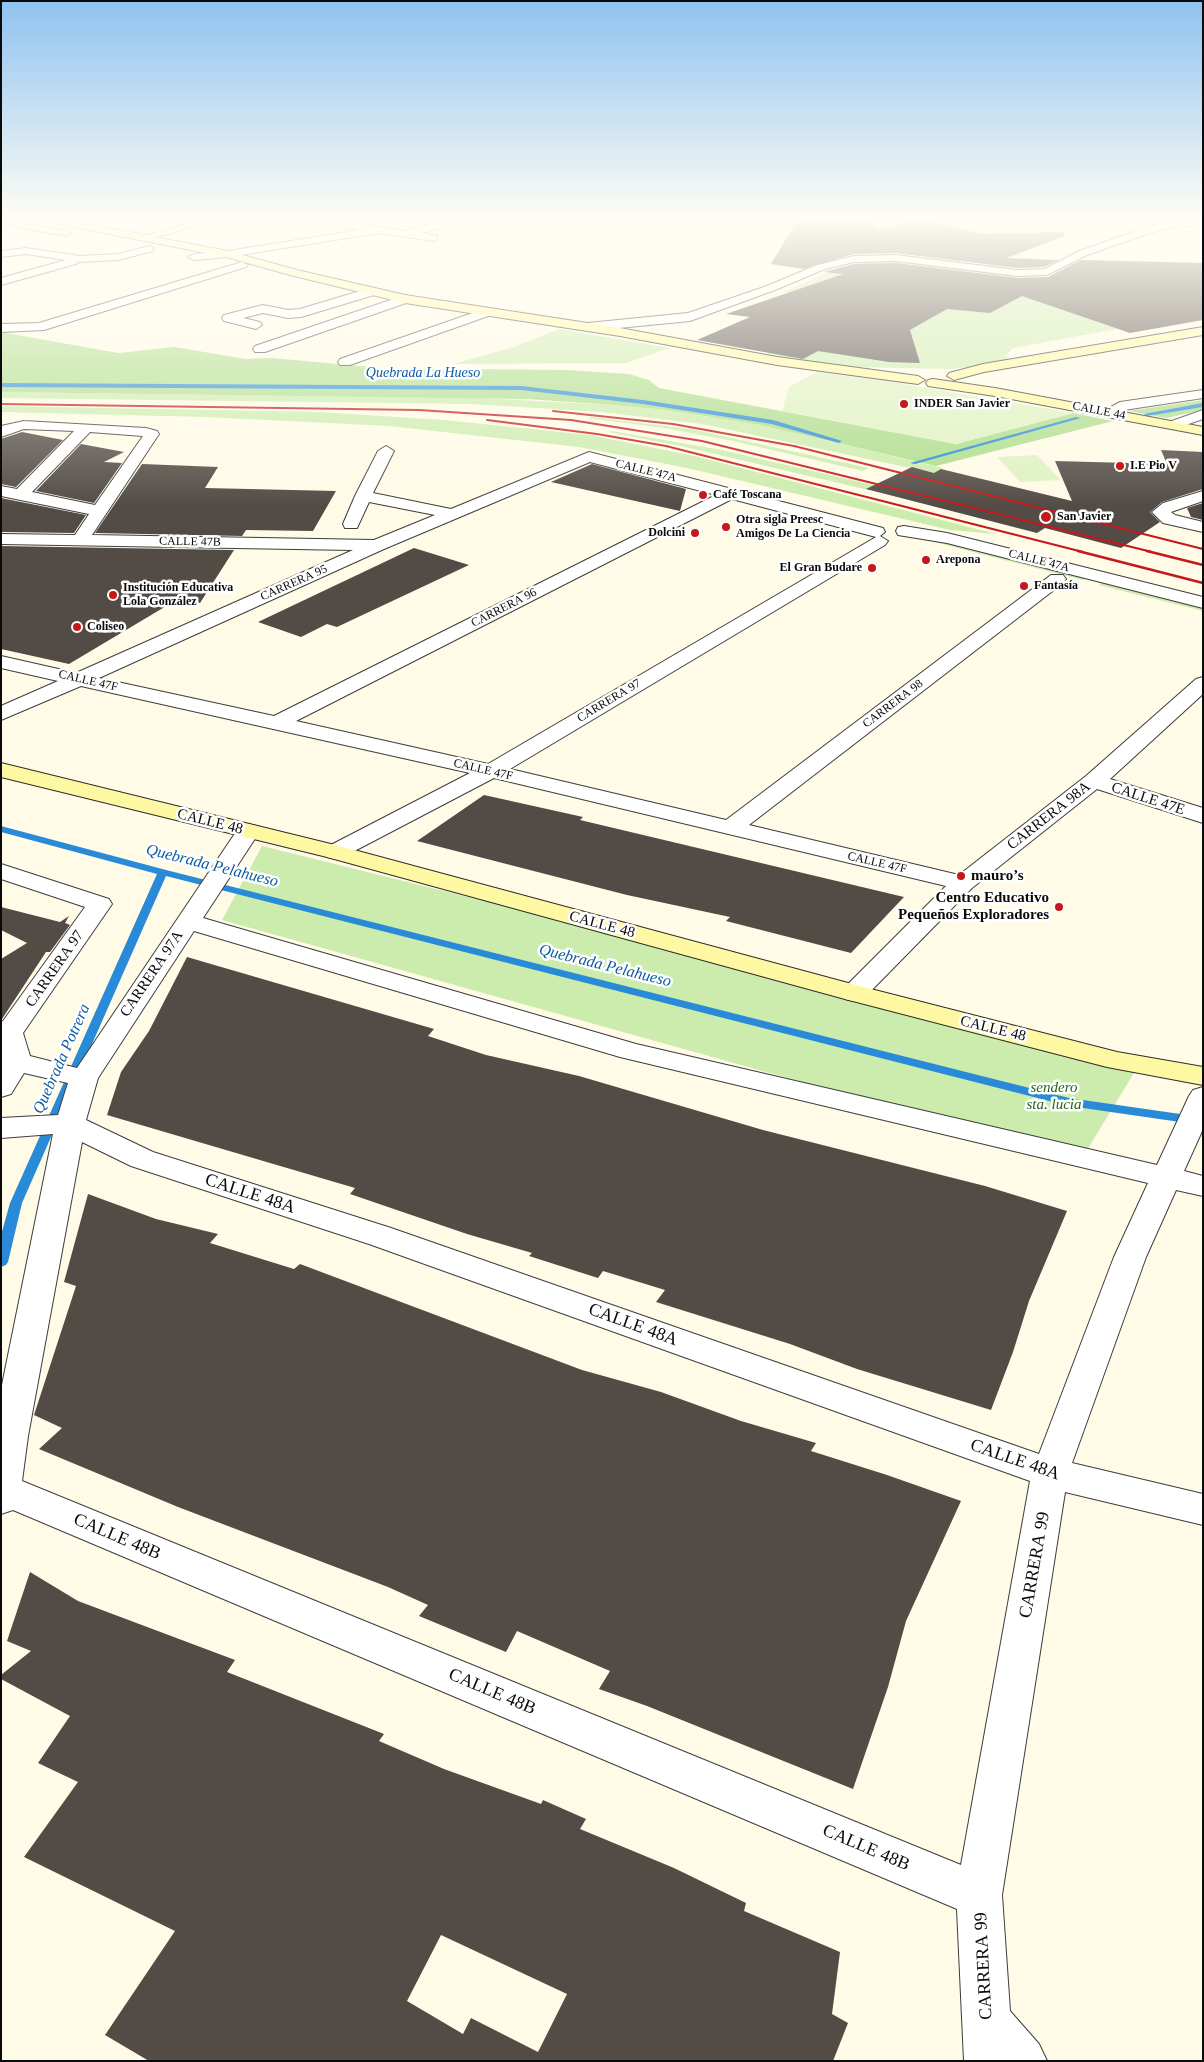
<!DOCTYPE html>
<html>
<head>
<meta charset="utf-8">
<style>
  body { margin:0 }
  #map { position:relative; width:1204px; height:2062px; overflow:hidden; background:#fffbe7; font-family:Georgia,serif }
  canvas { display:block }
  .frame { position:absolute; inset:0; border:2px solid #0a0a0a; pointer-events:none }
</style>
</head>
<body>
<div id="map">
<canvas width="1204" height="2062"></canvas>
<div class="frame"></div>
</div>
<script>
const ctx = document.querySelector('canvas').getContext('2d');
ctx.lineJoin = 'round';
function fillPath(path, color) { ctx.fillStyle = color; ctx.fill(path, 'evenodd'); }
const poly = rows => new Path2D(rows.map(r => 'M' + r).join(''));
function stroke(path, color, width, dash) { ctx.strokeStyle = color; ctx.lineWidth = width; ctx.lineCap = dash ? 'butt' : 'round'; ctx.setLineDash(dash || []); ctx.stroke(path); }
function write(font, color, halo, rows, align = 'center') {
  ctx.font = font + ' Georgia,serif'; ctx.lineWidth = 5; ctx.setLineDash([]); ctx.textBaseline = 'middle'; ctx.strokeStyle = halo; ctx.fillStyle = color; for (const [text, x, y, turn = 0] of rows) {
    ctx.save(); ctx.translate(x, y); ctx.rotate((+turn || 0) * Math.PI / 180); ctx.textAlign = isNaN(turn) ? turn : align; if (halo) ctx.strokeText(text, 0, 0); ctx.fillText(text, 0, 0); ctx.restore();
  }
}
fillPath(poly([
  [868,261,898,261,1056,280,1086,318,1117,329,1013,348,1005,356,1014,361,952,369,848,367,763,356,871,307,783,292,840,267],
  [559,329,670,348,626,363,453,364,514,347],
  [1,392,479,398,613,405,667,410,761,425,943,468,934,473,702,424,602,412,471,404,1,398],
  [1,406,320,412,444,420,590,435,695,456,996,534,950,530,687,468,579,447,389,426,206,417,1,412],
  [591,417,691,429,869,468,863,471,733,441,664,428,587,418],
  [612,431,722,450,899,491,890,495,685,447,608,432],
  [937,540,1086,578,1083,580,934,542],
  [1102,582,1203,608,1203,611,1099,585],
  [262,846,1140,1063,1081,1160,222,920]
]), '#ccecae');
fillPath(poly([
  [1,332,118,353,175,347,245,359,272,358,382,368,567,370,629,374,649,380,659,388,956,444,1073,413,1113,421,936,466,761,425,667,410,613,405,527,399,1,392],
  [1203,400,1203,410,1166,418,1129,411]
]), '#aedd8c');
fillPath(poly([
  [817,372,886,381,1073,413,956,444,782,411,789,387],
  [1037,455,1061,480,1020,482,997,457]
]), '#dff2c1');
fillPath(poly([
  [864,219,1077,219,1009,234,980,234,921,219,887,228,879,227]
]), '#eee9d7');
fillPath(poly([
  [1,383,521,386,643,400,773,420,842,441,839,443,772,424,643,404,521,390,1,387,1,383],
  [1203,403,1203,407,1147,416,1144,414,1203,403],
  [1076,417,1081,418,915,464,910,463,1076,417],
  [1,826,166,870,1069,1098,1194,1116,1200,1120,1194,1124,1069,1106,166,876,22,1203,8,1262,6,1265,1,1267,1,1235,10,1203,157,874,1,832,1,826]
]), '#298bd7');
fillPath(poly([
  [798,219,864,219,882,229,921,219,983,234,1064,232,1065,236,1006,258,1059,260,1044,267,1017,268,896,253,854,254,803,269,771,264],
  [1081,260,1203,263,1203,320,1130,333,1022,296,990,313,947,309,910,330,920,363,889,362,818,351,803,359,697,340,750,317,726,314,843,274,824,272,854,264,896,263,1017,278,1048,277],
  [22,432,63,440,16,487,1,484,1,439],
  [81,444,124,452,104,462,122,463,94,503,36,491],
  [1161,450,1203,452,1203,489,1162,502,1150,512,1160,522,1121,548,1045,528,1037,533,866,489,912,467,934,473,941,469,1072,501,1055,461,1167,464],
  [142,464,218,467,205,488,336,491,313,531,246,530,242,536,95,533],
  [592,464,686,489,680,511,551,482],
  [1,498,86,515,74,533,1,532],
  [1203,503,1203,520,1191,517,1187,508],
  [1,546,234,550,200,603,173,602,69,664,1,649],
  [414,548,469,565,337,627,327,624,301,637,258,622],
  [484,795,583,817,580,820,904,897,851,953,726,921,730,917,627,895,417,841],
  [1,907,60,922,69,916,65,923,70,925,50,952,46,952,2,1019,1,959,27,943,1,930],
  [187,957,434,1029,428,1036,486,1055,579,1076,763,1130,985,1186,1067,1211,1029,1301,1013,1352,991,1410,857,1369,790,1344,656,1302,665,1290,603,1271,598,1278,529,1256,532,1253,467,1234,350,1194,355,1188,107,1115,121,1072,149,1031],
  [88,1194,156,1219,218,1234,210,1243,294,1269,300,1264,582,1370,661,1392,741,1421,816,1443,811,1451,887,1475,961,1501,906,1621,888,1687,853,1789,647,1706,599,1689,610,1671,517,1631,506,1652,419,1616,428,1605,388,1587,178,1507,39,1449,62,1428,34,1415,76,1286,64,1282],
  [30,1572,78,1601,235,1660,227,1672,384,1734,379,1741,444,1769,541,1804,543,1800,586,1819,580,1829,674,1868,746,1903,744,1911,840,1952,832,2014,848,2023,833,2061,149,2061,105,2035,175,1931,24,1857,78,1782,38,1763,70,1716,1,1679,1,1675,31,1651,7,1641],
  [441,1935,567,1994,538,2052,471,2018,463,2034,407,2001]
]), '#534b46');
const street = poly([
  [203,219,218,219,144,241,139,238,203,219],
  [304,219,326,219,406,231,451,219,466,219,422,233,437,236,437,240,433,241,379,233,228,257,194,260,188,257,194,254,228,251,359,230,309,222,304,219],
  [1203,219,1203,225,1172,227,1150,233,1087,255,1047,275,1017,276,896,261,854,262,825,269,775,290,690,321,588,331,582,327,588,323,688,313,767,286,817,265,854,256,896,255,1017,270,1045,269,1079,251,1142,229,1171,221,1203,219],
  [149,246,153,247,153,251,118,260,78,262,76,264,1,285,1,278,66,260,26,254,1,257,1,251,26,248,80,256,118,254,149,246],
  [242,262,248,265,246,267,44,330,1,332,1,324,39,323,242,262],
  [370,288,374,289,374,295,301,317,288,318,263,313,243,318,260,322,262,325,256,329,224,321,222,318,224,315,263,305,288,310,300,309,370,288],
  [405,295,409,296,411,299,409,302,265,352,255,352,253,349,255,346,405,295],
  [487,308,491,309,493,312,491,315,350,365,340,365,338,362,340,359,487,308],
  [1203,390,1203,398,1124,410,1107,417,1100,413,1120,402,1203,390],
  [1203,410,1203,419,1174,429,1167,425,1169,422,1203,410],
  [24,421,146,428,157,431,159,434,92,535,374,540,435,515,369,502,357,528,345,528,343,524,355,496,378,451,386,446,394,451,373,493,451,509,589,452,883,528,885,532,880,536,888,541,885,545,510,769,726,820,1051,575,1063,575,1066,579,1063,583,749,825,959,875,1086,776,1196,679,1203,677,1203,694,1110,779,1203,808,1203,823,1097,789,972,888,863,999,854,1001,845,999,841,993,845,987,946,886,494,778,343,857,335,859,327,857,323,852,327,847,470,773,81,686,1,720,1,706,58,681,1,668,1,656,76,673,353,550,1,544,1,534,75,535,89,514,1,496,1,486,17,489,74,431,24,429,1,437,1,426,24,421],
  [90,432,143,436,95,505,32,492,90,432],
  [590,462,716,495,274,716,99,678,384,549,590,462],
  [732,499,876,537,488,764,296,721,732,499],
  [1203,491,1203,501,1171,512,1175,515,1203,522,1203,532,1163,523,1152,512,1163,503,1203,491],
  [904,526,947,533,1203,597,1203,608,947,543,898,535,896,531,898,527,904,526],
  [248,824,256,826,260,831,203,918,636,1044,1157,1165,1189,1096,1193,1090,1203,1087,1203,1129,1184,1171,1203,1176,1203,1196,1176,1190,1146,1257,1072,1463,1203,1494,1203,1525,1065,1492,1002,1895,1010,2011,1039,2044,1047,2061,964,2061,957,1909,13,1510,1,1514,1,1390,53,1134,1,1138,1,1118,58,1115,68,1083,24,1073,11,1094,1,1097,1,1021,3,1021,85,907,1,879,1,864,109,899,112,904,23,1033,30,1056,77,1068,240,826,248,824],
  [194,931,620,1057,1148,1183,1114,1257,1039,1454,391,1228,153,1152,86,1120,98,1078,194,931],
  [82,1142,131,1166,369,1244,1030,1481,961,1865,22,1481,28,1436,82,1142]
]);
const secondary = poly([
  [1,219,66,230,71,233,66,236,1,224,1,219],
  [43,219,62,219,228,251,297,270,405,295,620,328,777,357,918,376,925,380,918,384,777,365,620,336,405,303,290,275,226,257,48,222,43,219],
  [1203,327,1203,335,984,372,954,380,947,376,949,373,983,364,1203,327],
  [933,379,995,388,1203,427,1203,435,995,396,928,386,926,383,928,380,933,379],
  [1,763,343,847,863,987,1117,1052,1203,1067,1203,1085,1107,1067,845,999,327,857,1,777,1,763]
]);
stroke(street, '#3d3d3d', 2);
stroke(secondary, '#2c2c2c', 2);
fillPath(street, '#fff');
fillPath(secondary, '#fff8a2');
stroke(poly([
  [1,404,419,410,571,420,702,441,1152,552],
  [553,411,673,424,794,446,1203,549],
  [487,420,597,434,666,446,1083,552]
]), '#c3191b', 2);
stroke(poly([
  [1078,551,1203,583],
  [1147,551,1203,565]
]), '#c3191b', 2.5);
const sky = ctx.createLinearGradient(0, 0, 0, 507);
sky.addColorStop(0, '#8ec2f0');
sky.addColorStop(0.43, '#fffdf4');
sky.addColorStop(1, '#fffdf400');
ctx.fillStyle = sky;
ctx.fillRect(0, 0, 1204, 507);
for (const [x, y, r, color] of [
  [904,404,5,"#c3191b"],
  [1120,466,5,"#c3191b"],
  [703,495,5,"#c3191b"],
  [1046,517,6,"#c3191b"],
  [726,527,5,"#c3191b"],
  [695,533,5,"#c3191b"],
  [926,560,5,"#c3191b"],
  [872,568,5,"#c3191b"],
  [1024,586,5,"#c3191b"],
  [113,595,5,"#c3191b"],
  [77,627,5,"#c3191b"],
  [961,876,5,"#c3191b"],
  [1059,907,5,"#c3191b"]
]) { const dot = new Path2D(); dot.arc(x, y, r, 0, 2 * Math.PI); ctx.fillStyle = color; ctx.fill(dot); stroke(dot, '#fff', 2); }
write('bold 12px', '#0a0a0a', '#fff', [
  ["INDER San Javier",914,404],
  ["I.E Pio V",1130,466],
  ["Café Toscana",713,495],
  ["San Javier",1057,517],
  ["Otra sigla Preesc",736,520],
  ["Amigos De La Ciencia",736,534],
  ["Dolcini",685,533,"right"],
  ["Arepona",936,560],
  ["El Gran Budare",862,568,"right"],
  ["Fantasía",1034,586],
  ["Institución Educativa",123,588],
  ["Lola González",123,602],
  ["Coliseo",87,627]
], 'left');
write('12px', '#0a0a0a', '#fff', [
  ["CALLE 44",1099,411,11],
  ["CALLE 47A",646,471,14],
  ["CALLE 47B",190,542,1],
  ["CALLE 47A",1039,561,14],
  ["CARRERA 95",294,583,-24],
  ["CARRERA 96",504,608,-27],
  ["CALLE 47F",88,681,13],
  ["CARRERA 97",609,701,-31],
  ["CARRERA 98",893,704,-37],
  ["CALLE 47F",483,770,13],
  ["CALLE 47F",877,863,13]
]);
write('italic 14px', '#0c5ba3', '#fff', [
  ["Quebrada La Hueso",423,373]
]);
write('15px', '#0a0a0a', '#fff', [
  ["CALLE 47E",1148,799,18],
  ["CARRERA 98A",1049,816,-38],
  ["CALLE 48",210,822,14],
  ["CALLE 48",602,925,15],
  ["CARRERA 97",55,969,-55],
  ["CARRERA 97A",152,974,-56],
  ["CALLE 48",993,1029,14]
]);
write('bold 15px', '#0a0a0a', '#fff', [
  ["mauro’s",971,876],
  ["Centro Educativo",1049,898,"right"],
  ["Pequeños Exploradores",1049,915,"right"]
], 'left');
write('italic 15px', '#246517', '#fff', [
  ["sendero",1054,1088],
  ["sta. lucia",1054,1105]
]);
write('italic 16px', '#0c5ba3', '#fff', [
  ["Quebrada Pelahueso",212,866,14],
  ["Quebrada Pelahueso",605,966,14],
  ["Quebrada Potrera",62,1059,-66]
]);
write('18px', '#0a0a0a', '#fff', [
  ["CALLE 48A",250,1194,18],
  ["CALLE 48A",633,1325,20],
  ["CALLE 48A",1015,1460,19],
  ["CALLE 48B",117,1537,23],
  ["CARRERA 99",1035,1565,-80],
  ["CALLE 48B",492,1692,23],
  ["CALLE 48B",866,1848,23],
  ["CARRERA 99",984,1966,-93]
]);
</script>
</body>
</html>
